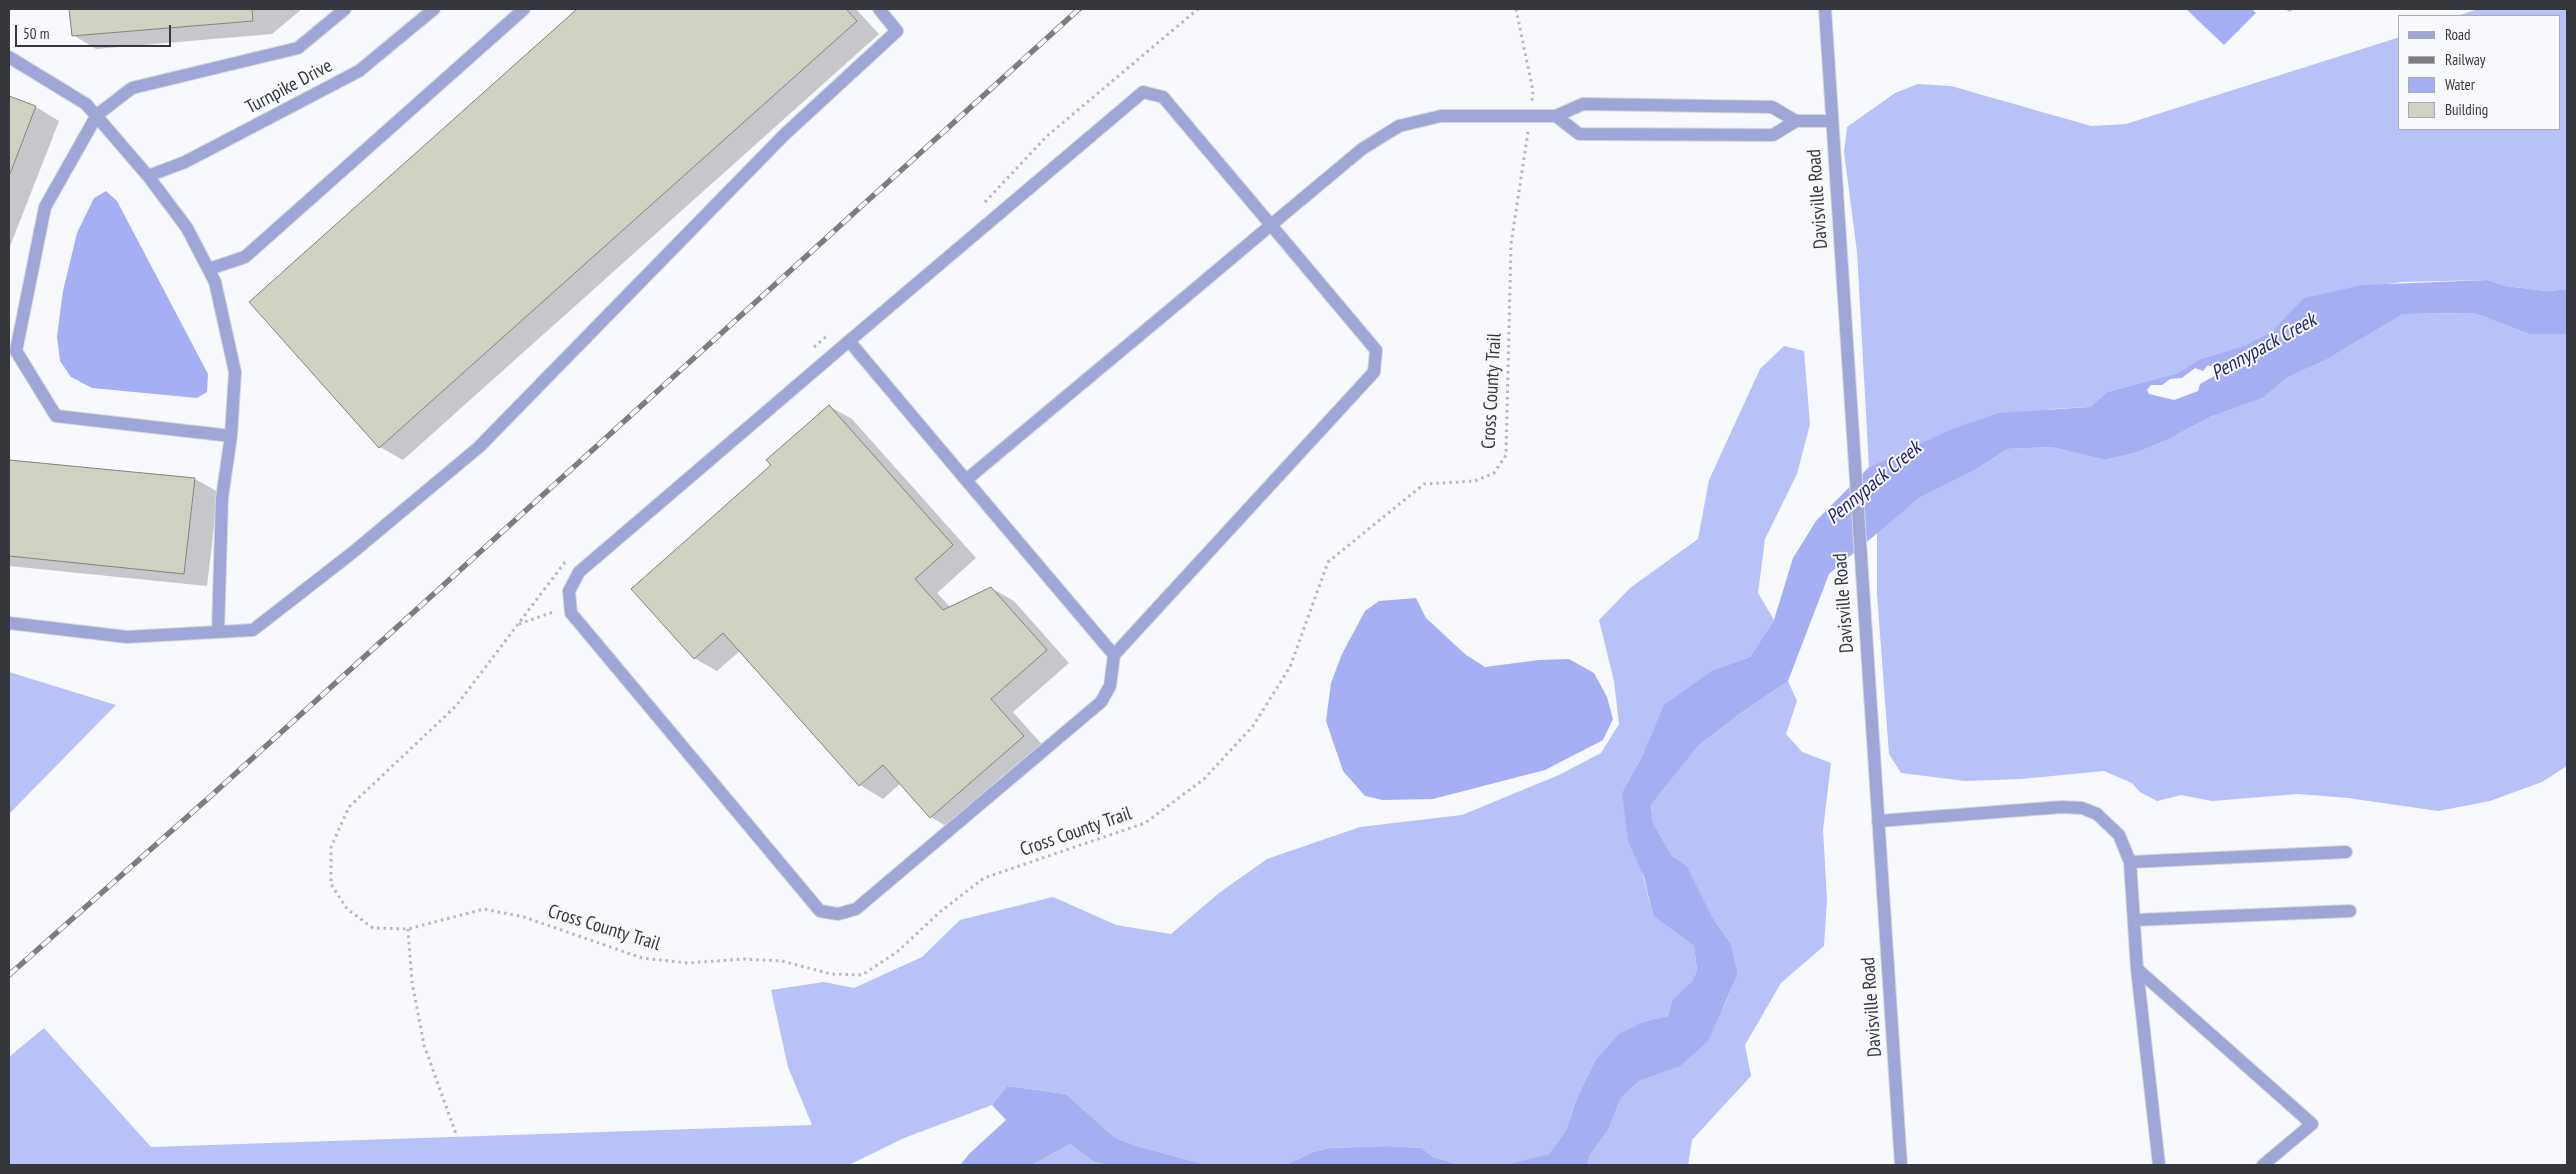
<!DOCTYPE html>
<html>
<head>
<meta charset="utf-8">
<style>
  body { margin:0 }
  #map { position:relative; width:2576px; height:1174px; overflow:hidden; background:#f8f9fe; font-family:"PT Sans Narrow",sans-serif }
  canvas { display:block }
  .frame { position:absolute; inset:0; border:10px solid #36373c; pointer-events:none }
  .legend { position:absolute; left:2398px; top:15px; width:162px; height:115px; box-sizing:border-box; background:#f8f9fe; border:1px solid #aaabb0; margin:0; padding:6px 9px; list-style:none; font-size:15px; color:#36373c }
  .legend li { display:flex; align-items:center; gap:10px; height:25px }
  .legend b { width:25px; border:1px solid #aaabb0 }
  .scale { position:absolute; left:15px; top:25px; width:156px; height:22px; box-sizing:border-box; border:2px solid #36373c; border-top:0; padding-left:6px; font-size:15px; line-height:18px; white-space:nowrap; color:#36373c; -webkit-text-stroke:4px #f8f9fe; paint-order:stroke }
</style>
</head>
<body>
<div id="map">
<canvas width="2576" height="1174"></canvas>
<div class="frame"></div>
<ul class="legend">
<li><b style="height:6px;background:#9fa6d7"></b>Road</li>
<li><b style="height:6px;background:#7c7d82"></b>Railway</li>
<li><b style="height:14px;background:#a6aff3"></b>Water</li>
<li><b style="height:14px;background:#d0d0c3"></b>Building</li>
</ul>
<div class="scale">50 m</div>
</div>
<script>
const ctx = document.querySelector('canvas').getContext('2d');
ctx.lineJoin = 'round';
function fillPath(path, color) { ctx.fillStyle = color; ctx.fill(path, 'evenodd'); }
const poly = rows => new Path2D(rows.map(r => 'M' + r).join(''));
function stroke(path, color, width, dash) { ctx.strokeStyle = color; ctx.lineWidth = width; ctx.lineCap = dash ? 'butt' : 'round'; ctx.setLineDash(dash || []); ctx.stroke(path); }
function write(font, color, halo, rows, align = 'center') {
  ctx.font = font + ' "PT Sans Narrow",sans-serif'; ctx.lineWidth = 4; ctx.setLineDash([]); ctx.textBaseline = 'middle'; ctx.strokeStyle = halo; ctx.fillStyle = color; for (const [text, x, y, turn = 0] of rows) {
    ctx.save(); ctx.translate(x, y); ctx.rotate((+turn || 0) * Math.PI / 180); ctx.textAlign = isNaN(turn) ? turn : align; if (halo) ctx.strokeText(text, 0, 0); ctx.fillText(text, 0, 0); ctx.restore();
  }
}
fillPath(poly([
  [2478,9,2567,9,2567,289,2548,291,2505,286,2488,280,2400,282,2305,298,2271,332,2243,346,2200,359,2178,373,2107,392,2090,407,2052,409,1893,456,1869,467,1857,252,1844,152,1847,127,1895,93,1918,84,1951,86,2091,126,2126,124,2400,37,2400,129,2560,129,2560,16,2457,16],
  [2474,313,2529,334,2567,334,2567,766,2542,782,2490,801,2438,811,2348,798,2298,794,2212,801,2181,795,2157,801,2140,792,2132,783,2104,771,2021,779,1965,781,1901,773,1889,754,1877,594,1877,531,1919,498,1975,470,2007,449,2051,447,2105,460,2138,452,2167,440,2210,417,2263,398,2288,377,2326,360,2403,314],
  [1784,346,1804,351,1810,424,1797,474,1765,539,1758,593,1774,620,1750,657,1713,670,1644,753,1622,792,1653,916,1694,946,1697,970,1692,981,1672,1000,1668,1016,1646,1021,1595,1061,1577,1098,1566,1130,1549,1154,1517,1164,1461,1165,1433,1157,1422,1148,1387,1146,1330,1148,1313,1152,1285,1165,1207,1165,1133,1145,1114,1137,1066,1094,1007,1086,992,1105,904,1138,849,1165,9,1165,9,1057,44,1028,151,1147,812,1125,788,1067,771,990,824,982,854,988,922,957,960,920,1053,897,1116,925,1171,934,1219,893,1267,859,1360,827,1462,815,1559,775,1601,753,1619,724,1614,681,1599,620,1630,588,1698,539,1709,480,1760,369],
  [9,672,116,705,9,814],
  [1788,681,1797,701,1786,734,1802,752,1831,763,1823,830,1827,899,1824,946,1781,983,1745,1045,1751,1076,1692,1140,1688,1165,1587,1165,1590,1155,1608,1130,1621,1098,1639,1081,1679,1067,1723,1008,1738,974,1731,944,1713,918,1687,866,1672,856,1653,823,1651,805,1699,745,1745,710],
  [1070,1144,1094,1162,1111,1165,1032,1165]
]), '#b8c1f8');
fillPath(poly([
  [2186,9,2252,9,2256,13,2224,45],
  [106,191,117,201,208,374,207,392,197,398,92,388,71,377,60,361,57,336,63,291,77,233,94,198],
  [2488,280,2505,286,2548,291,2567,289,2567,334,2529,334,2474,313,2403,314,2326,360,2288,377,2263,398,2210,417,2167,440,2138,452,2105,460,2051,447,2007,449,1975,470,1919,498,1829,574,1788,681,1745,710,1699,745,1651,805,1653,823,1672,856,1687,866,1713,918,1731,944,1738,974,1708,1041,1679,1067,1639,1081,1621,1098,1608,1130,1590,1155,1587,1165,1507,1165,1549,1154,1566,1130,1577,1098,1595,1061,1619,1034,1646,1021,1668,1016,1672,1000,1692,981,1697,970,1694,946,1653,916,1644,877,1628,841,1622,792,1644,753,1664,705,1713,670,1750,657,1774,620,1793,558,1816,521,1869,467,1950,430,1999,413,2090,407,2107,392,2178,373,2200,359,2243,346,2271,332,2304,298,2363,285],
  [2208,365,2215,368,2216,375,2200,384,2198,391,2174,400,2149,394,2147,390,2151,385,2162,385,2170,379,2182,378,2195,368,2203,371],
  [1416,598,1426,618,1466,655,1485,667,1539,660,1569,659,1594,673,1607,697,1613,719,1603,740,1545,770,1433,799,1383,800,1365,796,1343,771,1326,721,1331,683,1342,654,1365,611,1379,601],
  [1007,1086,1066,1094,1114,1137,1133,1145,1207,1165,1111,1165,1094,1162,1070,1144,1032,1165,960,1165,969,1154,1006,1120,992,1105],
  [1387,1146,1422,1148,1433,1157,1461,1165,1285,1165,1313,1152,1330,1148]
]), '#a6aff3');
fillPath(poly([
  [71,9,302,9,272,34,96,49,73,35],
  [578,9,856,9,879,34,403,460,380,447,251,302],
  [2284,9,2293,9,2290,12],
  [9,97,36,107,59,121,9,249],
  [829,406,852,419,976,558,937,593,951,608,991,588,1014,601,1069,663,1013,712,1046,749,954,831,931,817,901,783,883,799,860,785,741,650,717,671,694,658,773,465],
  [9,461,195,479,218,492,207,586,9,566]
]), '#0003');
const building = poly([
  [69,9,252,9,253,21,72,36,69,9],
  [577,9,846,9,857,21,379,448,249,302,577,9],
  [9,96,36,106,10,174,9,174,9,96],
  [829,405,953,545,915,579,943,610,991,587,1047,650,991,699,1024,736,930,818,883,765,859,786,723,633,694,659,631,589,771,465,766,460,829,405],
  [9,460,195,478,184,574,9,556,9,460]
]);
fillPath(building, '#d0d0c3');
stroke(building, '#848579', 1);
const minor = poly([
  [1825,9,1901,1165],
  [9,57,86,104,148,176,187,228,215,282,235,372,231,436,222,498,218,631],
  [1556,116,1579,134,1773,135,1796,121],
  [148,176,185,162,359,71,434,9],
  [209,269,245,257,524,9],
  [849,341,579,572,569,591,571,613,820,911,838,914,856,909,1101,702,1110,686,1114,655],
  [231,436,56,416,16,351,45,207,97,115,132,88,298,48,345,9],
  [966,480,849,341,1143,92,1163,97,1271,225,1376,350,1374,372,1114,655,966,480,1183,299,1271,225,1362,149,1399,126,1441,116,1556,116,1583,104,1772,107,1796,121,1832,121],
  [9,623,127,637,253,630,352,553,479,447,784,135,897,31,879,9],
  [1878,821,2062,807,2082,808,2097,814,2119,835,2130,862,2137,969,2159,1165],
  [2130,862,2346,852],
  [2134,920,2350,911],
  [2137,969,2312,1124,2263,1165]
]);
stroke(minor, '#d5d6db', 14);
stroke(poly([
  [1516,9,1533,91,1532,101],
  [985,202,1047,136,1198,9],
  [814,347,828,335],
  [565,562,456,706,349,807,331,847,331,884,347,909,373,928,408,929,484,909,524,917,642,958,688,963,744,959,782,961,831,974,862,975,897,952,941,911,984,878,1145,823,1204,779,1253,726,1290,667,1328,562,1424,484,1475,481,1494,473,1506,455,1511,244,1528,132],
  [519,624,556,611],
  [408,929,412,982,424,1045,456,1134]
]), '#b7b8bd', 3, [2.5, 4]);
stroke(minor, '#9fa6d7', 12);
const rail = poly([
  [9,975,213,794,1079,9]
]);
stroke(rail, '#7c7d82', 5.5);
stroke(rail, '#f8f9fe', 4, [11]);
write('19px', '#36373c', '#f8f9fe', [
  ["Turnpike Drive",289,87,-28],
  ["Davisville Road",1818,199,-94],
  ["Cross County Trail",1492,391,-87],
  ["Davisville Road",1844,603,-94],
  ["Cross County Trail",1076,832,-19],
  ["Cross County Trail",604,928,17],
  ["Davisville Road",1872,1007,-94]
]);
write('italic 20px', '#231f6c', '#f8f9fe', [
  ["Pennypack Creek",2264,347,-29],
  ["Pennypack Creek",1874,483,-40]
]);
</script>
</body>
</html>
